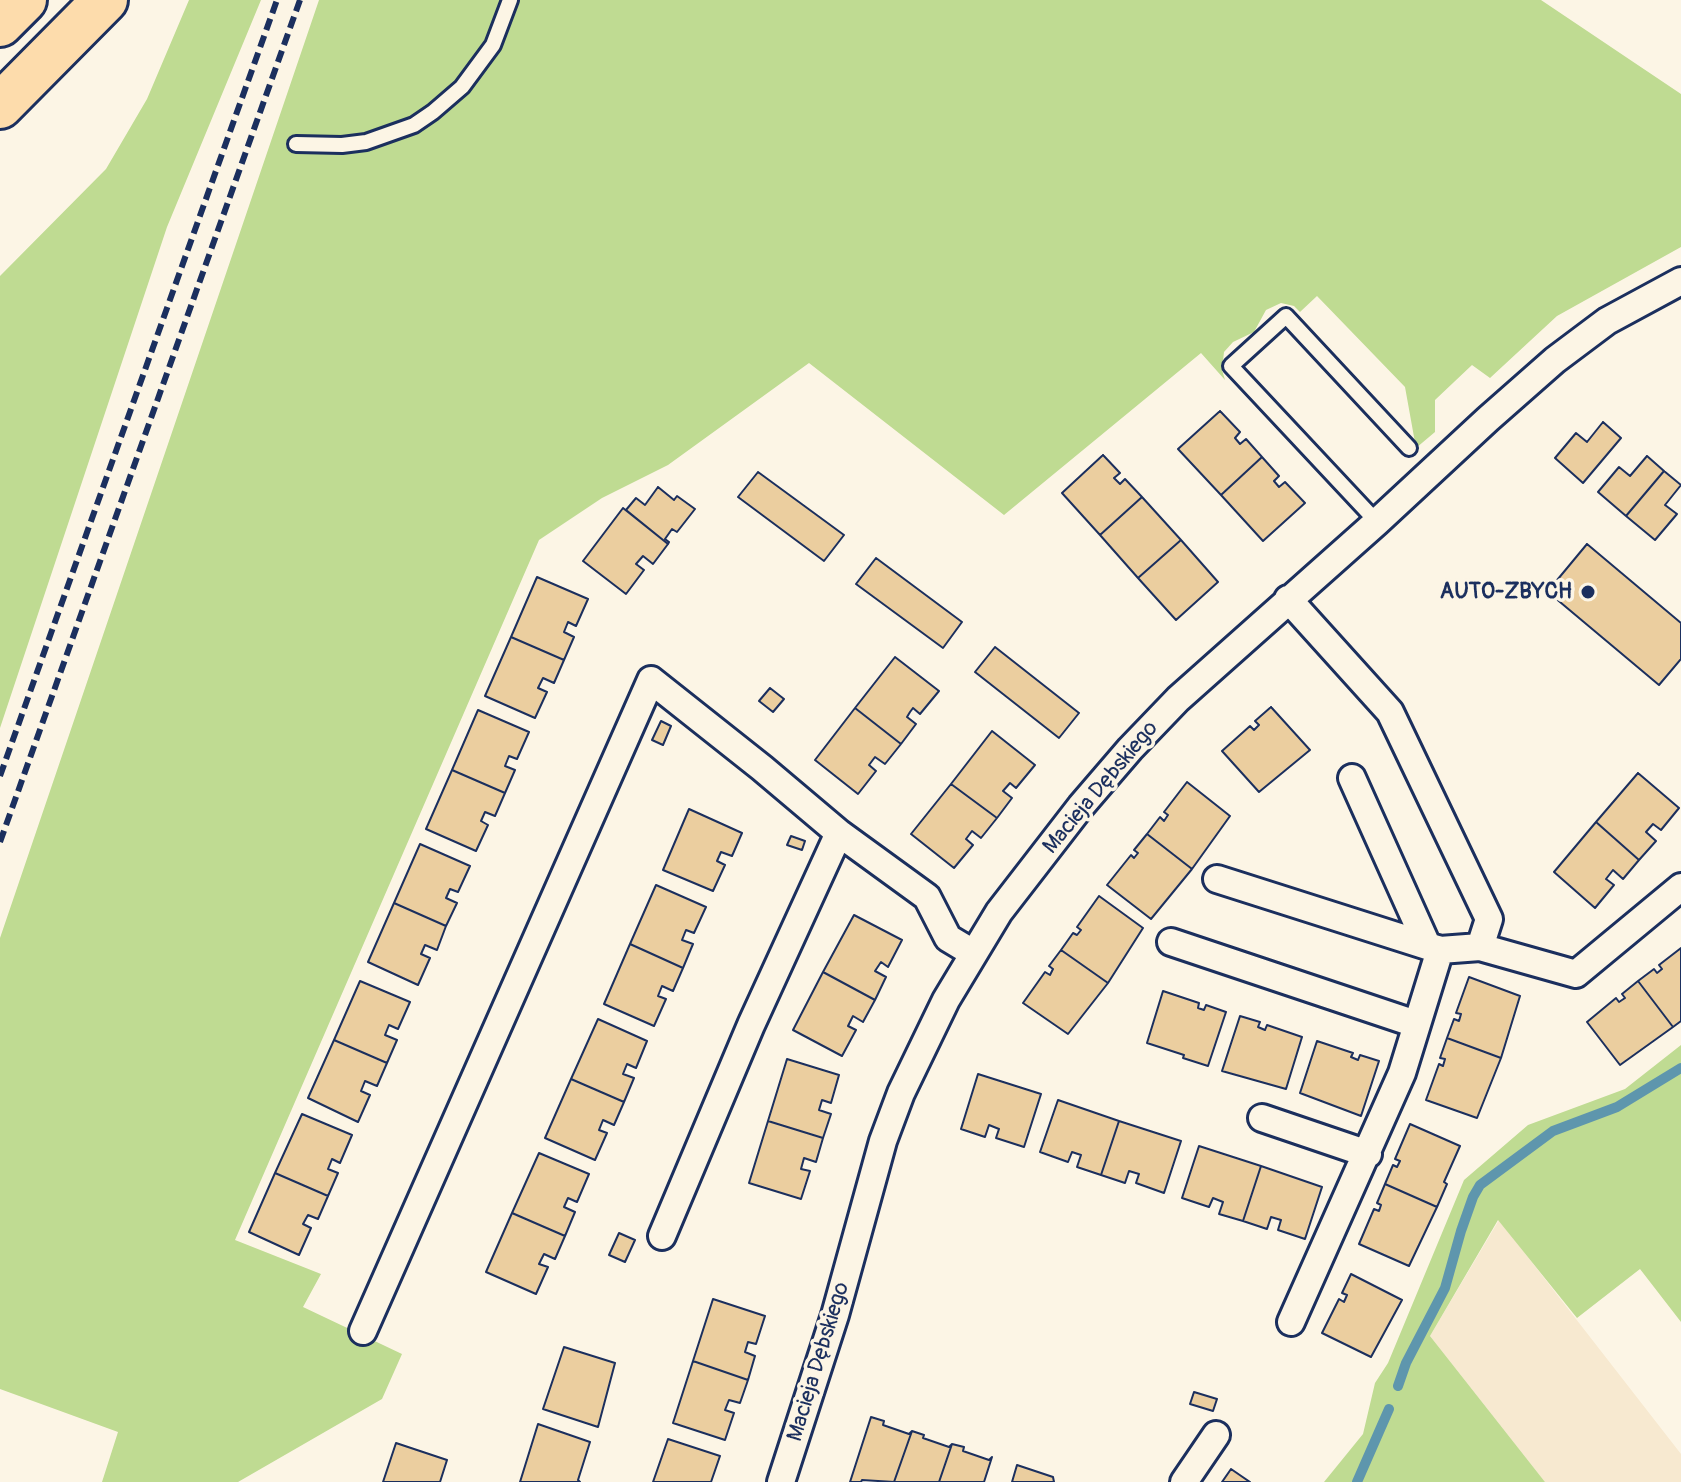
<!DOCTYPE html>
<html>
<head>
<meta charset="utf-8">
<style>
  body { margin:0 }
  canvas { display:block; background:#fcf5e5 }
</style>
</head>
<body>
<canvas width="1681" height="1482"></canvas>
<script>
const ctx = document.querySelector('canvas').getContext('2d');
ctx.lineJoin = 'round';
function fillPath(path, color) { ctx.fillStyle = color; ctx.fill(path, 'evenodd'); }
const poly = rows => new Path2D(rows.map(r => 'M' + r).join(''));
function stroke(path, color, width, dash) { ctx.strokeStyle = color; ctx.lineWidth = width; ctx.lineCap = dash ? 'butt' : 'round'; ctx.setLineDash(dash || []); ctx.stroke(path); }
function write(font, color, halo, rows, align = 'center') {
  ctx.font = font + ' Pangolin,sans-serif'; ctx.lineWidth = 7; ctx.setLineDash([]); ctx.textBaseline = 'middle'; ctx.strokeStyle = halo; ctx.fillStyle = color; for (const [text, x, y, turn = 0] of rows) {
    ctx.save(); ctx.translate(x, y); ctx.rotate((+turn || 0) * Math.PI / 180); ctx.textAlign = isNaN(turn) ? turn : align; if (halo) ctx.strokeText(text, 0, 0); ctx.fillText(text, 0, 0); ctx.restore();
  }
}
fillPath(poly([
  [1499,1220,1681,1454,1681,1482,1545,1482,1430,1336]
]), '#f7e9d0');
fillPath(poly([
  [189,0,261,0,167,227,0,728,0,276,106,169,147,99],
  [319,0,1541,0,1681,94,1681,247,1557,316,1490,378,1472,365,1435,400,1435,432,1416,448,1405,387,1317,296,1300,312,1294,306,1281,303,1266,310,1254,332,1233,342,1224,352,1222,370,1225,380,1201,353,1004,515,809,363,668,465,602,498,539,540,235,1240,321,1274,303,1307,402,1354,382,1399,238,1482,102,1482,118,1432,0,1389,0,938],
  [1681,1045,1681,1322,1640,1269,1577,1318,1498,1220,1430,1336,1545,1482,1324,1482,1363,1434,1375,1383,1388,1363,1464,1180,1528,1125,1625,1089]
]), '#bfdb92');
stroke(poly([
  [1398,1386,1406,1363,1445,1288,1461,1231,1473,1197,1480,1185,1553,1131,1617,1107,1681,1068],
  [1357,1482,1389,1409]
]), '#5e96ad', 10);
const building = poly([
  [1220,411,1240,432,1235,438,1240,444,1246,439,1262,457,1221,495,1178,449,1220,411],
  [1603,422,1621,438,1583,483,1555,458,1576,433,1587,442,1603,422],
  [1103,455,1120,473,1114,478,1120,484,1125,479,1142,497,1100,535,1062,493,1103,455],
  [1647,456,1664,471,1626,516,1598,492,1619,467,1630,476,1647,456],
  [1262,457,1279,476,1274,481,1279,487,1285,482,1305,503,1263,541,1221,495,1262,457],
  [1664,471,1681,485,1665,505,1677,514,1655,540,1626,516,1664,471],
  [758,472,844,535,824,561,738,497,758,472],
  [658,487,674,500,677,496,695,509,677,532,672,529,665,539,669,542,668,544,626,510,636,498,645,505,658,487],
  [1142,497,1181,540,1138,578,1100,535,1142,497],
  [623,508,668,544,653,564,643,556,636,564,644,570,626,594,583,561,623,508],
  [1181,540,1218,582,1176,620,1138,578,1181,540],
  [1587,544,1681,623,1681,659,1659,685,1554,597,1553,585,1587,544],
  [876,558,962,622,943,648,856,584,876,558],
  [537,577,588,599,576,626,568,622,564,632,574,637,564,660,511,637,537,577],
  [511,637,564,660,554,683,543,678,538,688,547,692,535,718,485,696,511,637],
  [995,647,1079,713,1059,738,975,672,995,647],
  [895,657,939,691,920,714,913,708,910,712,907,717,916,724,901,744,855,708,895,657],
  [770,688,784,699,773,712,759,701,770,688],
  [1271,707,1310,750,1259,792,1222,751,1250,726,1254,730,1259,725,1255,721,1271,707],
  [855,708,901,744,885,764,875,757,869,765,876,771,858,794,815,760,855,708],
  [478,710,529,732,517,759,509,756,505,766,515,770,505,793,452,770,478,710],
  [661,721,671,726,663,745,652,740,661,721],
  [992,731,1035,765,1016,788,1010,783,1003,791,1012,798,997,818,951,784,992,731],
  [452,770,505,793,495,816,485,812,481,821,488,825,476,851,426,829,452,770],
  [1638,773,1679,808,1661,830,1653,824,1646,832,1656,841,1639,860,1596,822,1638,773],
  [1187,782,1230,816,1192,869,1147,834,1160,817,1164,821,1168,815,1164,812,1187,782],
  [951,784,997,818,981,838,972,831,966,839,973,845,954,868,911,834,951,784],
  [689,809,742,833,732,856,721,852,717,861,725,865,713,891,663,870,689,809],
  [1596,822,1639,860,1623,879,1613,870,1606,879,1614,885,1595,908,1554,872,1596,822],
  [1147,834,1192,869,1151,919,1107,885,1131,855,1134,858,1138,853,1134,850,1147,834],
  [791,836,805,841,802,850,787,845,791,836],
  [420,844,470,866,458,892,450,889,446,898,457,903,446,926,394,903,420,844],
  [656,885,706,907,694,933,686,930,682,940,693,944,683,968,630,944,656,885],
  [1099,896,1143,928,1108,983,1061,950,1073,933,1077,935,1081,930,1077,927,1099,896],
  [394,903,446,926,437,950,425,945,421,954,430,958,418,985,368,962,394,903],
  [854,915,902,940,888,967,881,962,875,971,886,977,875,1000,823,972,854,915],
  [630,944,683,968,673,991,662,986,658,996,666,999,654,1026,604,1004,630,944],
  [1681,948,1681,1021,1673,1027,1638,981,1654,969,1657,973,1662,969,1659,965,1681,948],
  [1061,950,1108,983,1068,1034,1023,1003,1045,972,1050,975,1053,969,1049,966,1061,950],
  [823,972,875,1000,863,1022,853,1016,848,1026,856,1030,842,1056,793,1030,823,972],
  [1469,977,1520,996,1501,1058,1447,1038,1454,1019,1459,1021,1461,1014,1456,1013,1469,977],
  [360,981,410,1002,398,1029,389,1025,385,1035,397,1040,387,1063,334,1040,360,981],
  [1638,981,1673,1027,1620,1065,1587,1022,1616,998,1619,1002,1625,998,1622,994,1638,981],
  [1163,991,1199,1003,1198,1008,1204,1010,1206,1005,1226,1012,1208,1066,1183,1058,1184,1055,1147,1043,1163,991],
  [1240,1016,1260,1022,1258,1027,1265,1030,1267,1025,1302,1037,1286,1089,1222,1071,1240,1016],
  [598,1019,647,1041,636,1068,627,1064,623,1074,634,1078,624,1102,571,1079,598,1019],
  [1447,1038,1501,1058,1477,1118,1426,1100,1439,1064,1443,1066,1445,1059,1440,1058,1447,1038],
  [334,1040,387,1063,377,1086,365,1081,361,1091,370,1095,358,1122,308,1098,334,1040],
  [1317,1041,1353,1053,1351,1057,1358,1060,1360,1055,1379,1061,1361,1116,1300,1093,1317,1041],
  [787,1059,839,1075,831,1103,822,1100,819,1110,831,1114,823,1138,768,1121,787,1059],
  [978,1074,1041,1094,1024,1147,996,1138,999,1129,989,1125,985,1137,961,1129,978,1074],
  [571,1079,624,1102,614,1125,603,1120,599,1130,607,1133,595,1160,545,1138,571,1079],
  [1058,1100,1119,1121,1101,1175,1077,1167,1081,1155,1072,1152,1068,1162,1040,1152,1058,1100],
  [302,1114,352,1135,340,1163,332,1159,328,1169,338,1173,328,1196,275,1173,302,1114],
  [768,1121,823,1138,816,1162,804,1158,801,1169,810,1171,801,1199,749,1183,768,1121],
  [1119,1121,1181,1141,1164,1193,1136,1183,1139,1174,1129,1171,1125,1183,1101,1175,1119,1121],
  [1410,1124,1460,1146,1444,1182,1447,1184,1437,1207,1385,1184,1393,1165,1397,1167,1400,1161,1395,1159,1410,1124],
  [1199,1146,1261,1166,1243,1221,1219,1214,1223,1202,1213,1198,1209,1207,1182,1198,1199,1146],
  [539,1153,589,1174,577,1202,568,1198,564,1207,575,1212,565,1236,512,1213,539,1153],
  [1261,1166,1322,1187,1305,1239,1278,1230,1281,1220,1271,1217,1267,1229,1243,1221,1261,1166],
  [275,1173,328,1196,318,1219,308,1215,303,1224,311,1228,299,1255,249,1232,275,1173],
  [1385,1184,1437,1207,1409,1266,1359,1244,1374,1209,1379,1211,1381,1205,1377,1203,1385,1184],
  [512,1213,565,1236,555,1259,544,1254,539,1264,548,1267,536,1294,486,1272,512,1213],
  [619,1233,635,1240,625,1262,609,1255,619,1233],
  [1351,1274,1402,1300,1371,1357,1322,1333,1339,1299,1344,1302,1347,1295,1342,1293,1351,1274],
  [713,1299,765,1316,756,1344,748,1342,745,1352,755,1356,748,1380,693,1361,713,1299],
  [564,1347,615,1363,598,1427,543,1409,564,1347],
  [693,1361,748,1380,740,1403,729,1400,725,1410,734,1413,725,1440,673,1423,693,1361],
  [1194,1392,1217,1399,1213,1411,1190,1404,1194,1392],
  [871,1417,884,1421,883,1425,909,1434,912,1431,894,1482,862,1480,861,1482,850,1482,871,1417],
  [538,1424,590,1442,578,1480,580,1482,520,1482,538,1424],
  [912,1431,924,1435,923,1438,949,1447,952,1444,939,1482,894,1482,912,1431],
  [668,1439,720,1456,711,1482,653,1482,668,1439],
  [396,1443,447,1460,440,1482,383,1482,396,1443],
  [952,1444,964,1447,963,1451,989,1460,992,1457,984,1482,939,1482,952,1444],
  [1017,1465,1053,1477,1054,1482,1012,1482,1017,1465],
  [1231,1469,1250,1482,1222,1482,1231,1469]
]);
fillPath(building, '#ebce9f');
stroke(building, '#1b2f5e', 2);
const lane = poly([
  [296,144,342,145,366,142,414,125,433,112,462,87,493,45,510,0],
  [1377,522,1231,366,1286,316,1409,448]
]);
const street = poly([
  [1288,599,1390,712,1489,919,1480,947,1440,950,1402,1073,1291,1322],
  [1352,778,1427,945],
  [1217,879,1440,950],
  [1171,942,1416,1024],
  [1480,947,1576,974,1681,887],
  [1262,1118,1368,1154],
  [662,1236,751,1025,839,833,927,897,948,938,973,953],
  [363,1331,651,680,762,768,839,833],
  [781,1482,835,1315,883,1141,901,1093,946,1000,999,912,1081,806,1130,749,1178,699,1377,522,1488,419,1555,360,1607,321,1681,281],
  [1184,1482,1216,1435]
]);
const highway = poly([
  [0,24,24,0],
  [0,106,105,0]
]);
stroke(lane, '#1b2f5e', 20);
stroke(street, '#1b2f5e', 32);
stroke(highway, '#1b2f5e', 50);
stroke(lane, '#fcf5e5', 14);
stroke(street, '#fcf5e5', 26);
stroke(highway, '#fddcac', 44);
stroke(poly([
  [0,776,277,0],
  [0,842,300,0]
]), '#1b2f5e', 6, [12, 6]);
for (const [x, y, r, color] of [
  [1588,592,8,"#1b2f5e"]
]) { const dot = new Path2D(); dot.arc(x, y, r, 0, 2 * Math.PI); ctx.fillStyle = color; ctx.fill(dot); stroke(dot, '#fcf5e5', 3); }
write('bold 22px', '#1b2f5e', '#fcf5e5', [
  ["AUTO-ZBYCH",1572,592]
], 'right');
write('22px', '#1b2f5e', '#fcf5e5', [
  ["Macieja Dębskiego",1101,788,-50],
  ["Macieja Dębskiego",819,1362,-73]
]);
</script>
</body>
</html>
